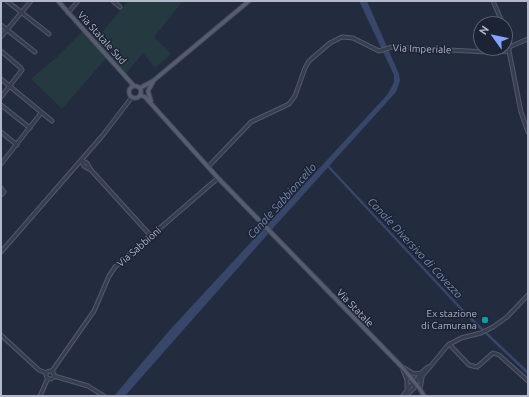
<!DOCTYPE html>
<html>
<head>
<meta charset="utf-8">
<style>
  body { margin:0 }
  #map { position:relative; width:529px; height:397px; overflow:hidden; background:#232b3f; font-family:Ubuntu,sans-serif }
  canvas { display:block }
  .frame { position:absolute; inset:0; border:2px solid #b3b9ca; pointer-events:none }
  .north { position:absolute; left:473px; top:16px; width:40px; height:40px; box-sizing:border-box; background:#1c2334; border:1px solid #585f70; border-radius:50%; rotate:303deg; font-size:11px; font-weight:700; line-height:16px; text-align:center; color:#b3b9ca }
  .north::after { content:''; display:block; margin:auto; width:14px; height:18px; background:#85a5fd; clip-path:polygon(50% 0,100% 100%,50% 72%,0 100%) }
</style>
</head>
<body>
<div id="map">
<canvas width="529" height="397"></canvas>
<div class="frame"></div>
<div class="north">N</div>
</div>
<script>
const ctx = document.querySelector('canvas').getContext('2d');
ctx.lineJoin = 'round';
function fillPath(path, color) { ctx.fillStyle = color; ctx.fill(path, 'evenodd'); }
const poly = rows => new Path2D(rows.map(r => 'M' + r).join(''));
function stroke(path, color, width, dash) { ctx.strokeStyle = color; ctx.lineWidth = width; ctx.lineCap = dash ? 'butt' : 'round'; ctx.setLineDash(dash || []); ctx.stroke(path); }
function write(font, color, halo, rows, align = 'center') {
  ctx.font = font + ' Ubuntu,sans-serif'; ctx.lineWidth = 3; ctx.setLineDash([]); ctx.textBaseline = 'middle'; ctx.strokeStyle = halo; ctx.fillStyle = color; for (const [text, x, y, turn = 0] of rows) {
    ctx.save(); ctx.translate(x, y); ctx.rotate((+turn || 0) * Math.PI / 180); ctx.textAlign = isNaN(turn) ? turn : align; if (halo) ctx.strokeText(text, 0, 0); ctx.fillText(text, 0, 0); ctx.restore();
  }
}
fillPath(poly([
  [128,1,183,1,154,37,171,54,155,68,143,53,124,76,107,57,62,109,31,79,57,57,83,31,94,42]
]), '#253940');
fillPath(poly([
  [359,1,367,1,399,74,400,81,396,92,275,226,125,396,114,396,168,332,387,95,391,88,394,82,394,75]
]), '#374669');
stroke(poly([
  [327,165,465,313,528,373]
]), '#374669', 2.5);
const minor = poly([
  [7,1,49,34],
  [113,1,120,7],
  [493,1,503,24],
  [68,13,78,1],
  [1,25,35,52],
  [505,30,509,42,509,51,521,112,528,132],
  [1,37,31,1],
  [509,47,528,39],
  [1,51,21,68,22,70,1,97],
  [1,79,52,121],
  [1,105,30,128],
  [1,132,17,145],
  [81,160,87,163,91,170,151,236],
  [81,161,84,166,89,169],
  [1,164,41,113],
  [208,167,251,122,289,104,295,96,305,68,309,61,330,43,342,37,353,38,379,51,392,47,487,52,509,51],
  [1,188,4,192,1,195],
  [1,252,103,135,132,97],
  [1,335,39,370,46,373],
  [449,344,469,365,477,367,493,353,499,355,528,381],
  [404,368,414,374,421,373],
  [403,370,407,380,407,390],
  '46 375a4 4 0 1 1 8 0a4 4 0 1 1-8 0Z',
  [52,371,94,311,109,276,115,267,218,178],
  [54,376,88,386,104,396],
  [420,388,420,389,422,378],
  [40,396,48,378],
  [403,396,411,385,419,380,448,345,461,338,481,333,493,327,507,317,528,295],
  [406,396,414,388,415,382,421,373,428,367]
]);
const major = poly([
  [58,1,134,86],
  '129 92a6 6 0 1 1 12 0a6 6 0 1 1-12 0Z',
  [140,88,153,81,249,1],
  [140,95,145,97,218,178,402,367,420,389,424,396],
  [151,101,148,91,153,82]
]);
stroke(minor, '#52596a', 5);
stroke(major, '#404758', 5.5);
stroke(minor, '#373e4f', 3);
stroke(major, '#555d6f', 3.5);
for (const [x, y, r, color] of [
  [485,320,4,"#0f9aa8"]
]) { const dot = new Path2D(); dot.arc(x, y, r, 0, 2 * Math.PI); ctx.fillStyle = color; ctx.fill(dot); stroke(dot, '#1c2334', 1.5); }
write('10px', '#b3b9ca', '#1c2334', [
  ["Via Statale Sud",102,38,48],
  ["Via Imperiale",422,49,2],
  ["Via Sabbioni",139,247,-41],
  ["Via Statale",355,308,46]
]);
write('10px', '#b3b9ca', '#1c2334', [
  ["Ex stazione",477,314],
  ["di Camurana",477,326]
], 'right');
write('italic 11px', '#798bb2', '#1c2334', [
  ["Canale Sabbioncello",282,201,-48],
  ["Canale Diversivo di Cavezzo",415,248,47]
]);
</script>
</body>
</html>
